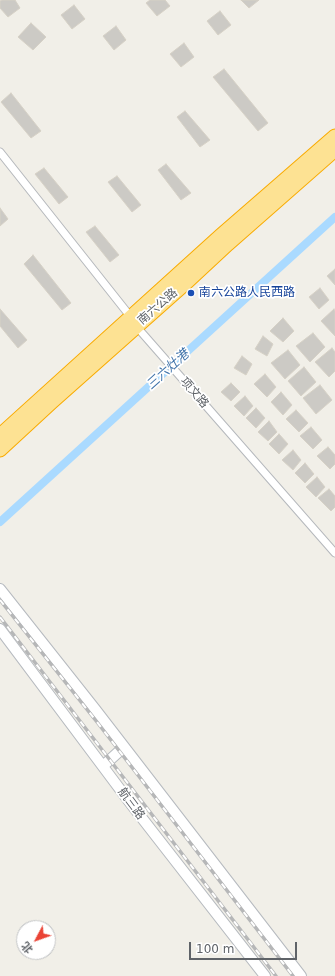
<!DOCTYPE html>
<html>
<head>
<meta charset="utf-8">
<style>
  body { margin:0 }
  #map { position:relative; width:335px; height:976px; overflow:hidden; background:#f1efe8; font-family:"DejaVu Sans","Noto Sans SC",sans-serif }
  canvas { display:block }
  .north { position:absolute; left:16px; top:920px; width:40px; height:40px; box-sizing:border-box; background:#fff; border:1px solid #bfc1c3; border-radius:50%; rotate:229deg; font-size:11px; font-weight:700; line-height:16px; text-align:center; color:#5f6368 }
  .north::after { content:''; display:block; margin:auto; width:14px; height:18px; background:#ea4335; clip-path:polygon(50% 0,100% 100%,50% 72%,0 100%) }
  .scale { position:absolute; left:189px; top:942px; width:108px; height:18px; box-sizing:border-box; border:2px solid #5f6368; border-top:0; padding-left:5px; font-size:12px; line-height:14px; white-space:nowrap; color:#5f6368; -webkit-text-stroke:3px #fff; paint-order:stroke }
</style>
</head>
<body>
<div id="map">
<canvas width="335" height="976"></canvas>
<div class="north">北</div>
<div class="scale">100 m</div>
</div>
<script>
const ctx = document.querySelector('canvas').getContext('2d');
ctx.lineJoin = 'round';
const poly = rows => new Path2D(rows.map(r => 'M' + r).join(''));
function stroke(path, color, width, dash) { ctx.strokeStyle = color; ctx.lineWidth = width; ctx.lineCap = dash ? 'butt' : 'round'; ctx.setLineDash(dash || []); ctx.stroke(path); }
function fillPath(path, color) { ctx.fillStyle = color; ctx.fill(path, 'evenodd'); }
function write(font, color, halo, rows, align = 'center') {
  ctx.font = font + ' "DejaVu Sans","Noto Sans SC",sans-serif'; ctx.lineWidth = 3.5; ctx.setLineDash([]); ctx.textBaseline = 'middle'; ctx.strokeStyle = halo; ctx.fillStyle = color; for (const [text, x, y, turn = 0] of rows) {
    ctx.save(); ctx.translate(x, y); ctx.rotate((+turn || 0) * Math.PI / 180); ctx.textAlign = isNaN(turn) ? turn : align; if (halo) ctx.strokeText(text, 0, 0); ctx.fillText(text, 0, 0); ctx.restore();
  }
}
stroke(poly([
  [0,522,335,217]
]), '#aadaff', 8);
const building = poly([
  [2,0,15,0,20,8,8,17,0,8,0,1,2,0],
  [150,0,165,0,170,6,157,16,146,3,150,0],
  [241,0,259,0,249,8,241,0],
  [74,5,85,19,72,29,61,15,74,5],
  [220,11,231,25,218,35,207,21,220,11],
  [31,23,46,37,33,50,18,37,31,23],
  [116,26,126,40,114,50,103,36,116,26],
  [184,43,194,57,181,67,170,54,184,43],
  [224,69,268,123,258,131,213,77,224,69],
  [11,93,41,131,31,138,1,102,11,93],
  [185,111,210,140,200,147,177,117,185,111],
  [166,164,191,193,181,200,158,170,166,164],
  [44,168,68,197,59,204,35,174,44,168],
  [117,176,141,205,132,212,108,182,117,176],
  [0,208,8,219,0,226,0,208],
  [95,226,119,255,110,262,86,232,95,226],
  [33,255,71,303,62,310,24,264,33,255],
  [335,269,335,285,327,276,335,269],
  [320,288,329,300,319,309,309,297,320,288],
  [0,309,27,340,18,348,0,326,0,309],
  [334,309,335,311,335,336,321,321,334,309],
  [283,318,294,331,283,342,270,331,283,318],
  [313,333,325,347,310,362,296,346,313,333],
  [263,336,273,344,267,356,255,349,263,336],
  [332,348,335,352,335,371,329,377,315,362,332,348],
  [288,350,300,365,285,379,271,363,288,350],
  [242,356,252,364,246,375,234,368,242,356],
  [304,367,316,382,301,396,288,381,304,367],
  [265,374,276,387,267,397,254,384,265,374],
  [231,383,240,392,231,401,221,392,231,383],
  [320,385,332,400,316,414,303,398,320,385],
  [281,392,292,405,283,415,271,402,281,392],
  [245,396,253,406,244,416,234,406,245,396],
  [256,408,265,418,256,428,246,418,256,408],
  [296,410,308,423,299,432,286,419,296,410],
  [269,421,277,432,268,441,258,432,269,421],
  [311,427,322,440,313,449,300,436,311,427],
  [279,434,288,444,279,454,269,444,279,434],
  [328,447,335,455,335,464,330,469,317,456,328,447],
  [293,450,301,460,293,470,282,460,293,450],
  [305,463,314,474,305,483,295,473,305,463],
  [317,477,325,487,316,497,306,487,317,477],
  [329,489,335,496,335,507,331,511,318,498,329,489]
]);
fillPath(building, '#cccac5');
stroke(building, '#d6d1c6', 1);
const street = poly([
  [0,152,130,316,136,326,335,553]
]);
const secondary = poly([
  [0,589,95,709,301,976],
  [0,629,131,804,265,976],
  [103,766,124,747]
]);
const highway = poly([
  [0,435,221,235,335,136],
  [0,450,52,402,185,284,228,244,335,150]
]);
stroke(street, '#b5b8bc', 9);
stroke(secondary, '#b6babf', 12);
stroke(highway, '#f9ab00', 15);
stroke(street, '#fff', 7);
stroke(secondary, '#fff', 10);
stroke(highway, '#fde293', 13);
const rail = poly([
  [0,600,97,722,293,976],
  [0,617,276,976]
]);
stroke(rail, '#b6b7b8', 3.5);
stroke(rail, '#fff', 2, [6]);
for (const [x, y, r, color] of [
  [191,293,4,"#1a4fb4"]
]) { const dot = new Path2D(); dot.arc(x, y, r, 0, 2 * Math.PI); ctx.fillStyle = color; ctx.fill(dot); stroke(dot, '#fff', 1.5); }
write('12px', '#164399', '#fff', [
  ["南六公路人民西路",199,293]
], 'left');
write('12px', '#5f6368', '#fff', [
  ["南六公路",158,307,-41],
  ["项文路",194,393,49],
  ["航三路",131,804,53]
]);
write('italic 13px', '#4174aa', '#fff', [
  ["三六灶港",168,370,-42]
]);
</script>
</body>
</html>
